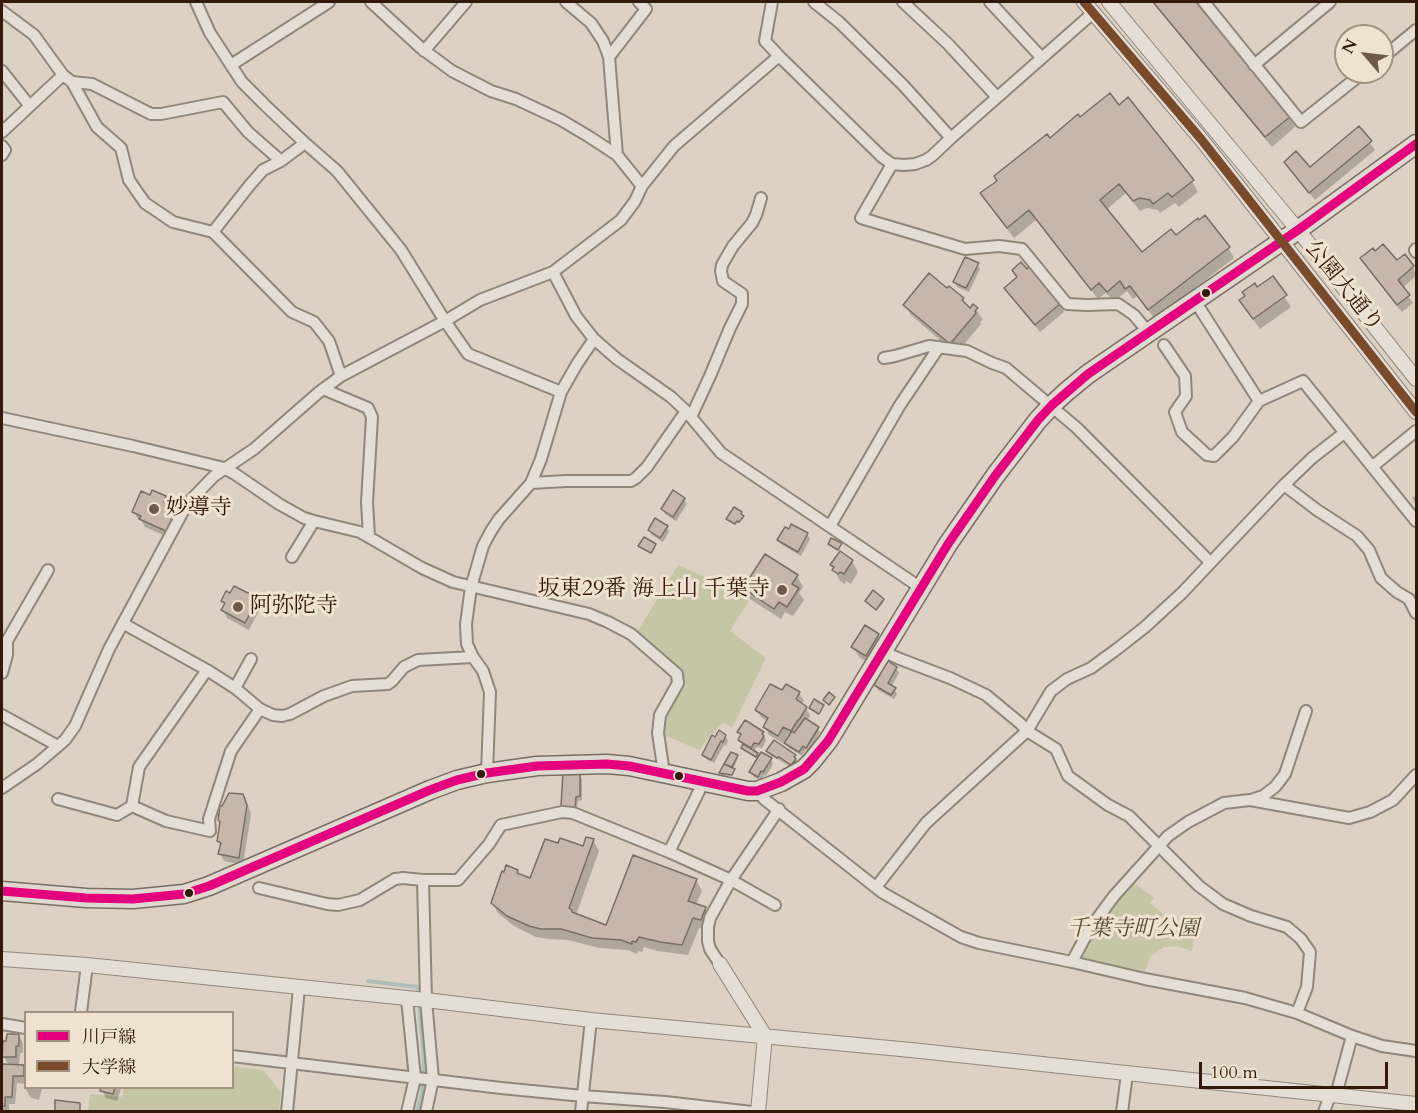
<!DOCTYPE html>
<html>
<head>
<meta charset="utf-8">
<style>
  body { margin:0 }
  #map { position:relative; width:1418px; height:1113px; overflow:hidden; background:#dcd1c2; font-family:Cardo,"Noto Serif JP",serif }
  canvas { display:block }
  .frame { position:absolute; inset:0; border:3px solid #34190a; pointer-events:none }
  .legend { position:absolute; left:24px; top:1011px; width:210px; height:78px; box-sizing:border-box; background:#efe2d0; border:2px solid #a49281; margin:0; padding:8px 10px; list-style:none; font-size:18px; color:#34190a }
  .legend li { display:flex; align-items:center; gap:12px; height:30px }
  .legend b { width:30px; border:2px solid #a49281 }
  .north { position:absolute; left:1334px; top:24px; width:60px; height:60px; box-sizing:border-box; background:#efe2d0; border:2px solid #a49281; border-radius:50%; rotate:298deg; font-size:16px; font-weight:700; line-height:24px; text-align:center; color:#34190a }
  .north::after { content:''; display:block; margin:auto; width:21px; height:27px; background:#6f594a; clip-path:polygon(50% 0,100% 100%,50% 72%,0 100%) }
  .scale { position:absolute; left:1199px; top:1062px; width:189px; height:27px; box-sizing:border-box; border:3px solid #34190a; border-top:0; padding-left:8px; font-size:18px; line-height:21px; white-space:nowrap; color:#34190a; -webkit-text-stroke:4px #efe2d0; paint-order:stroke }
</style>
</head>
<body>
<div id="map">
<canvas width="1418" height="1113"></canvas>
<div class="frame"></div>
<ul class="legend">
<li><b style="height:8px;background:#e5007d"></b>川戸線</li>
<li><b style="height:8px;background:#7a4b2a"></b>大学線</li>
</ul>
<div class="north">N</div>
<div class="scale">100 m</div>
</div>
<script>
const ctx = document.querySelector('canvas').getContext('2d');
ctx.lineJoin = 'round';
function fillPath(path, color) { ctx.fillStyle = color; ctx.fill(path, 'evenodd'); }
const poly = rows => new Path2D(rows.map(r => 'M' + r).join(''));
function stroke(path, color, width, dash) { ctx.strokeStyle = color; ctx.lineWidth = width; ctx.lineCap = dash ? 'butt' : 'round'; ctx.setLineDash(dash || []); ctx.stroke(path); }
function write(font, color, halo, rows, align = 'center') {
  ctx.font = font + ' Cardo,"Noto Serif JP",serif'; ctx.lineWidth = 6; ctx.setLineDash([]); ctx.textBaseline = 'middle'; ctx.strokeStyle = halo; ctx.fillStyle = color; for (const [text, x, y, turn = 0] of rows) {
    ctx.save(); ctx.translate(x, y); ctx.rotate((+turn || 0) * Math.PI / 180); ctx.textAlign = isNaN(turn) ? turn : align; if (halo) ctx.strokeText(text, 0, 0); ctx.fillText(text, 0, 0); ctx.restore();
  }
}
fillPath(poly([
  [678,565,703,576,749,601,730,631,766,658,732,728,723,722,699,750,662,734,663,717,682,682,636,634],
  [1134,882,1154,898,1150,903,1177,926,1195,933,1192,951,1177,946,1164,947,1150,957,1145,972,1079,957,1092,932,1112,905],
  [233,1066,263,1070,281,1092,279,1111,88,1111,90,1094,122,1097,124,1088,232,1088]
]), '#c6c5a6');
fillPath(poly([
  [1152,2,1194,2,1289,117,1295,127,1272,147],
  [1119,107,1192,181,1198,192,1179,207,1175,203,1160,213,1158,210,1147,208,1140,211,1126,193,1106,210,1142,254,1176,237,1228,247,1234,258,1155,319,1137,296,1133,299,1127,291,1114,301,1106,293,1098,299,1036,220,1014,238,988,204,982,194,1050,140,1080,119],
  [1359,128,1375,150,1315,200,1290,170,1285,162,1309,170],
  [1404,256,1413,267,1416,276,1402,288,1413,303,1402,312,1366,266,1362,259,1397,262],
  [977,264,980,269,969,292,957,287,955,282],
  [1030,269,1060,304,1064,312,1040,332,1010,296,1006,288],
  [1272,278,1291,307,1260,329,1247,311,1257,289],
  [947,290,963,299,970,310,976,309,983,320,980,322,981,324,956,354,911,315,905,305],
  [1416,495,1416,505,1412,498],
  [151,497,165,498,170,506,175,508,180,516,170,538,145,527,142,521,138,519,133,511],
  [684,499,687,504,676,521,665,514,663,509],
  [792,526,807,534,810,539,801,556,782,545,779,540,789,531],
  [667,527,669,532,663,542,652,535,649,530],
  [640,546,655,546,656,547,652,554],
  [840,553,852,561,858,572,851,584,846,581,845,584,840,581,832,565],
  [797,576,803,587,799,593,804,600,793,616,785,612,781,619,750,599,744,588],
  [257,600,261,607,249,630,227,618,223,610,225,606,222,601],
  [883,600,884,602,877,610,868,603],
  [878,635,884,645,872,665,859,657,853,647],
  [896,668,899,673,891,687,894,689,897,694,894,699,878,690,875,685],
  [783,693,799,693,804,701,801,705,806,708,810,716,807,721,817,728,820,732,809,752,806,750,802,756,789,748,786,743,791,736,788,734,783,743,769,735,765,727,767,721,761,717,757,710],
  [739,732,763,733,765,738,766,741,762,748,757,747,754,752,759,758,771,759,773,764,766,776,764,775,761,781,754,777,751,772,759,759,744,750,740,740,742,736],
  [725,736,728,741,726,746,724,745,714,763,706,759,704,754,716,739],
  [783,748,795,756,797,761,796,763,797,764,794,769,771,755,768,751],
  [731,754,738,758,733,770,730,776,722,775,721,773],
  [579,774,582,779,582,800,578,801,577,812,566,811,563,806],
  [243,795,247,803,251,814,243,865,224,861,220,854,222,845,219,841],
  [593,840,599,851,576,915,607,927,696,880,702,891,696,905,705,908,711,919,707,930,699,928,688,955,657,951,644,947,642,952,638,951,637,954,628,950,599,948,568,940,548,939,536,937,514,926,498,913,492,903,517,871,519,876,531,880,584,848],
  [19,1036,23,1043,23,1053,20,1053,19,1066,24,1067,26,1070,26,1084,17,1083,15,1104,9,1104,9,1112,2,1112,2,1065,9,1066,4,1057],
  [27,1088,42,1088,39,1100,31,1098,26,1090],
  [103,1088,121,1088,117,1101,106,1098,102,1091]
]), '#0003');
stroke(poly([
  [368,981,418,987,419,996],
  [417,1112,422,1093,424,1059,419,1003]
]), '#adbebb', 4);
const building = poly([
  [1153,2,1196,2,1291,116,1265,137,1153,2],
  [1110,93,1119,105,1128,97,1194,180,1172,197,1168,193,1153,204,1150,200,1140,198,1133,201,1119,184,1100,200,1142,252,1171,229,1176,235,1198,218,1199,220,1205,215,1230,247,1148,310,1130,286,1125,289,1120,281,1107,292,1099,283,1091,290,1029,210,1007,228,980,193,997,181,994,176,1047,134,1050,138,1078,114,1080,117,1110,93],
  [1359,126,1372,141,1309,193,1284,162,1296,151,1310,167,1359,126],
  [1383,244,1397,260,1405,254,1414,266,1398,280,1410,295,1397,305,1360,258,1373,248,1375,251,1383,244],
  [965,257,979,263,966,288,953,282,965,257],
  [1021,262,1027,269,1030,266,1061,303,1035,325,1004,288,1017,277,1012,270,1021,262],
  [929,273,947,288,949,286,964,298,962,300,970,308,973,304,978,308,975,311,976,313,950,344,903,305,929,273],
  [1273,276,1287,295,1253,319,1239,300,1245,296,1242,292,1255,283,1257,287,1273,276],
  [152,490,166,496,164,502,177,507,166,531,139,519,141,516,132,512,141,491,150,495,152,490],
  [673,490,685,498,673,517,661,509,673,490],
  [734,507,742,512,741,514,744,516,739,522,737,521,735,524,726,519,734,507],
  [655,518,668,526,660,538,648,530,655,518],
  [791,524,808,533,798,552,777,540,785,527,789,529,791,524],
  [644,537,656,544,651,553,638,546,644,537],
  [831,538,842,543,838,550,828,544,831,538],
  [840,551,853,560,844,574,840,572,838,574,832,570,834,567,830,565,840,551],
  [765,554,798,575,792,584,799,588,787,607,779,602,774,609,743,588,765,554],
  [234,586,258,598,245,623,221,610,225,603,221,601,226,591,230,593,234,586],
  [873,590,884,599,876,610,865,601,873,590],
  [865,625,879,634,866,656,851,647,865,625],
  [888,661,897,667,888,683,896,688,891,695,874,685,879,676,878,675,888,661],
  [770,684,782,690,786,684,800,692,796,699,807,707,799,720,798,720,791,731,783,727,778,736,763,727,768,718,755,710,770,684],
  [829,692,835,697,829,705,823,700,829,692],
  [814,699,824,705,819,714,809,708,814,699],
  [805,718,819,727,806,748,803,746,799,752,784,743,792,731,794,733,805,718],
  [745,720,764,732,762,734,764,736,759,744,754,743,751,748,738,740,741,734,737,732,745,720],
  [719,730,726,735,723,742,721,741,711,760,702,755,712,735,715,737,719,730],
  [774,740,796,755,794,757,796,759,791,765,779,757,777,758,766,751,774,740],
  [743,744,758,753,756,757,741,748,743,744],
  [731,752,738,755,732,767,724,764,731,752],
  [761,752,772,758,763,772,761,771,758,777,749,772,761,752],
  [724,764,735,769,732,775,719,773,724,764],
  [563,772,580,773,580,796,576,797,575,808,561,806,563,772],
  [229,793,243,794,247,805,239,858,218,854,221,843,217,841,220,822,218,820,220,806,222,806,229,793],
  [586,837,594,839,569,908,572,910,572,912,606,925,633,855,697,879,688,901,706,907,701,920,693,918,682,945,660,942,639,937,636,942,632,941,632,944,621,940,592,938,561,929,541,929,529,926,507,916,491,903,502,871,504,872,506,865,518,870,517,873,530,878,545,839,558,843,560,838,583,846,586,837],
  [7,1034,19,1034,19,1046,16,1046,16,1057,2,1057,3,1041,6,1041,7,1034],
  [2,1064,24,1065,24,1076,13,1076,12,1097,5,1097,5,1106,2,1106,2,1064],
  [101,1088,115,1088,113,1094,100,1091,101,1088],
  [55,1100,80,1103,80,1112,55,1112,55,1100]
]);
fillPath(building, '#c7b7ab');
stroke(building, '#786e64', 1.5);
const minor = poly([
  [196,2,210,33,242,82,265,105,305,143,281,161,263,170,249,186,213,232],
  [371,2,421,48,452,71,491,91,516,99,561,120,588,136,617,155,642,186],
  [566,2,591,23,603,41,609,57,617,155],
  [772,2,765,41,779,56,882,157,892,164,904,165,915,164,926,160,932,156,951,138,1094,12],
  [814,2,839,22,903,85,951,138],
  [903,2,948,44,997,97],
  [990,2,1041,57],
  [1204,2,1301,122,1364,72],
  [2,11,34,35,63,75,72,82,97,127,121,148,129,180,145,203,173,222,213,232,292,312,314,322,329,341,341,376],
  [424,51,466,2],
  [609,57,646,9,639,2],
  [1382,58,1416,30],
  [231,65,329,2],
  [1254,65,1330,2],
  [2,71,29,105],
  [72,82,92,84,151,114,161,114,223,102,248,132,281,161],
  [2,132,63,75],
  [305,143,337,171,401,250,445,321,468,354,561,392],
  [2,146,5,150,2,155],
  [892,164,861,218,965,249,999,246,1022,249,1067,304,1087,305,1118,304,1134,315,1149,333],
  [1416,249,1415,250,1416,252],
  [553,272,576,316,594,339,617,359,671,397,686,411,721,453,921,588],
  [1195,301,1259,401],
  [1164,345,1185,376,1186,396,1175,412,1182,432,1207,455,1214,456,1233,437,1259,401,1303,381,1416,521],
  [884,358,895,356,929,346,967,351,992,363,1006,368,1077,428,1210,562],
  [323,389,368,408,372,417,367,502,369,537],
  [691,417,710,376,730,328,742,304,742,294,723,281,721,271,722,265,733,246,752,223,756,215,761,198],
  [2,418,133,446,224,468,235,474,279,504,304,518,314,521,360,532,422,568,453,582,589,614,608,622,631,634,677,674,678,683,660,715,658,733,664,773],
  [1373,466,1416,431],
  [531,483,541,459,561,392,577,364,594,339],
  [1284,485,1317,510,1357,536,1369,550,1381,578,1397,592,1409,599,1416,613],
  [830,526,900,405,939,347],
  [292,557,314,521],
  [124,624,207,670,235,688,260,709,273,715,282,716,290,714,324,696,352,686,388,684,392,681,404,667,418,660,473,657],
  [882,651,900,659,950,678,986,695,1021,724,1027,731,1056,749,1068,776,1108,805,1129,816,1199,886,1223,904,1251,916,1287,927,1301,939,1310,952,1307,987,1297,1013],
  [2,673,7,655,7,641,48,570],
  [235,688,251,659],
  [2,715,58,746],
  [487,773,490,692,483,671,473,657,467,644,466,624,471,587,483,546,491,531,499,519,531,483,566,481,631,481,636,478,647,467,686,411],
  [2,788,37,764,65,740,75,726,109,649,187,504,214,476,254,449,318,393,341,376,445,321,480,300,553,272,621,220,635,201,642,186,674,146,779,56],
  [757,791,764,799,883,893,961,937,979,943,1072,962,1145,979,1245,998,1297,1013,1352,1036,1382,1046,1416,1051],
  [58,799,117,815,132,806,166,821,210,831,209,819,231,751,260,709],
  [1251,800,1263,796,1275,787,1285,774,1306,711],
  [132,806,139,767,207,670],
  [669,852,704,781],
  [423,880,426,1000,433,1079,426,1112],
  [876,887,926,823,1027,731,1051,691,1067,679,1091,668,1117,649,1145,627,1182,593,1284,485,1312,458,1344,433],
  [259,888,327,904,338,905,360,900,395,879,403,878,423,880,458,880,489,844,501,825,562,812,573,813,669,852,731,880,775,905],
  [1072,962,1089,930,1114,896,1168,836,1188,822,1224,803,1250,800,1349,818,1370,812,1393,800,1416,775],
  [720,964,710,949,708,941,708,927,710,918,731,880,779,809],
  [407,999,415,1078,407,1112],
  [81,1012,87,965],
  [2,1024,26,1028],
  [232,1056,501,1088,583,1096,665,1102,752,1112],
  [1336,1095,1352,1036],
  [287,1112,299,988],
  [581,1112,591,1020],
  [1122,1112,1127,1074],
  [1324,1112,1330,1095]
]);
const tertiary = poly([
  [1084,2,1201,139,1416,412],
  [1109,2,1298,230,1416,379],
  [2,959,87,965,426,1000,591,1020,911,1050,1416,1104],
  [720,964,765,1036,758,1112]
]);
const primary = poly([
  [2,891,86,898,133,899,184,894,209,886,430,790,457,780,487,773,537,766,607,764,629,766,748,791,757,791,781,782,804,769,812,761,828,741,948,544,995,476,1038,420,1052,405,1066,392,1088,374,1298,230,1416,144]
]);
stroke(minor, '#90877c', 14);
stroke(tertiary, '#90877c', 16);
stroke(primary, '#786e64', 21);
stroke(minor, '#e4ded6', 10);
stroke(tertiary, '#e4ded6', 14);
stroke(primary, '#dfd9d0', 18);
stroke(poly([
  [2,891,86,898,133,899,184,894,209,886,430,790,457,780,487,773,537,766,607,764,629,766,748,791,757,791,781,782,804,769,828,741,948,544,995,476,1038,420,1052,405,1088,374,1298,230,1416,144]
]), '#e5007d', 9);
stroke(poly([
  [1084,2,1201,139,1416,412]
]), '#7a4b2a', 9);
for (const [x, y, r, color] of [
  [1206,293,5,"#34190a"],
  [154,509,6,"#6f594a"],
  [782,590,6,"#6f594a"],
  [238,607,6,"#6f594a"],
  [481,774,5,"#34190a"],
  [679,776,5,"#34190a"],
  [189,893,5,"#34190a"]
]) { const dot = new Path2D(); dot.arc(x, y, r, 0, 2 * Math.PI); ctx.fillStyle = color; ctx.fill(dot); stroke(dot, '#efe2d0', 2); }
write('22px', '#34190a', '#efe2d0', [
  ["公園大通り",1343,287,51]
]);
write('22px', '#34190a', '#efe2d0', [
  ["妙導寺",166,509],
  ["坂東29番 海上山 千葉寺",770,590,"right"],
  ["阿弥陀寺",250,607]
], 'left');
write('italic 22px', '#5a4a32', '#efe2d0', [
  ["千葉寺町公園",1133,930]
]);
</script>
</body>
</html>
